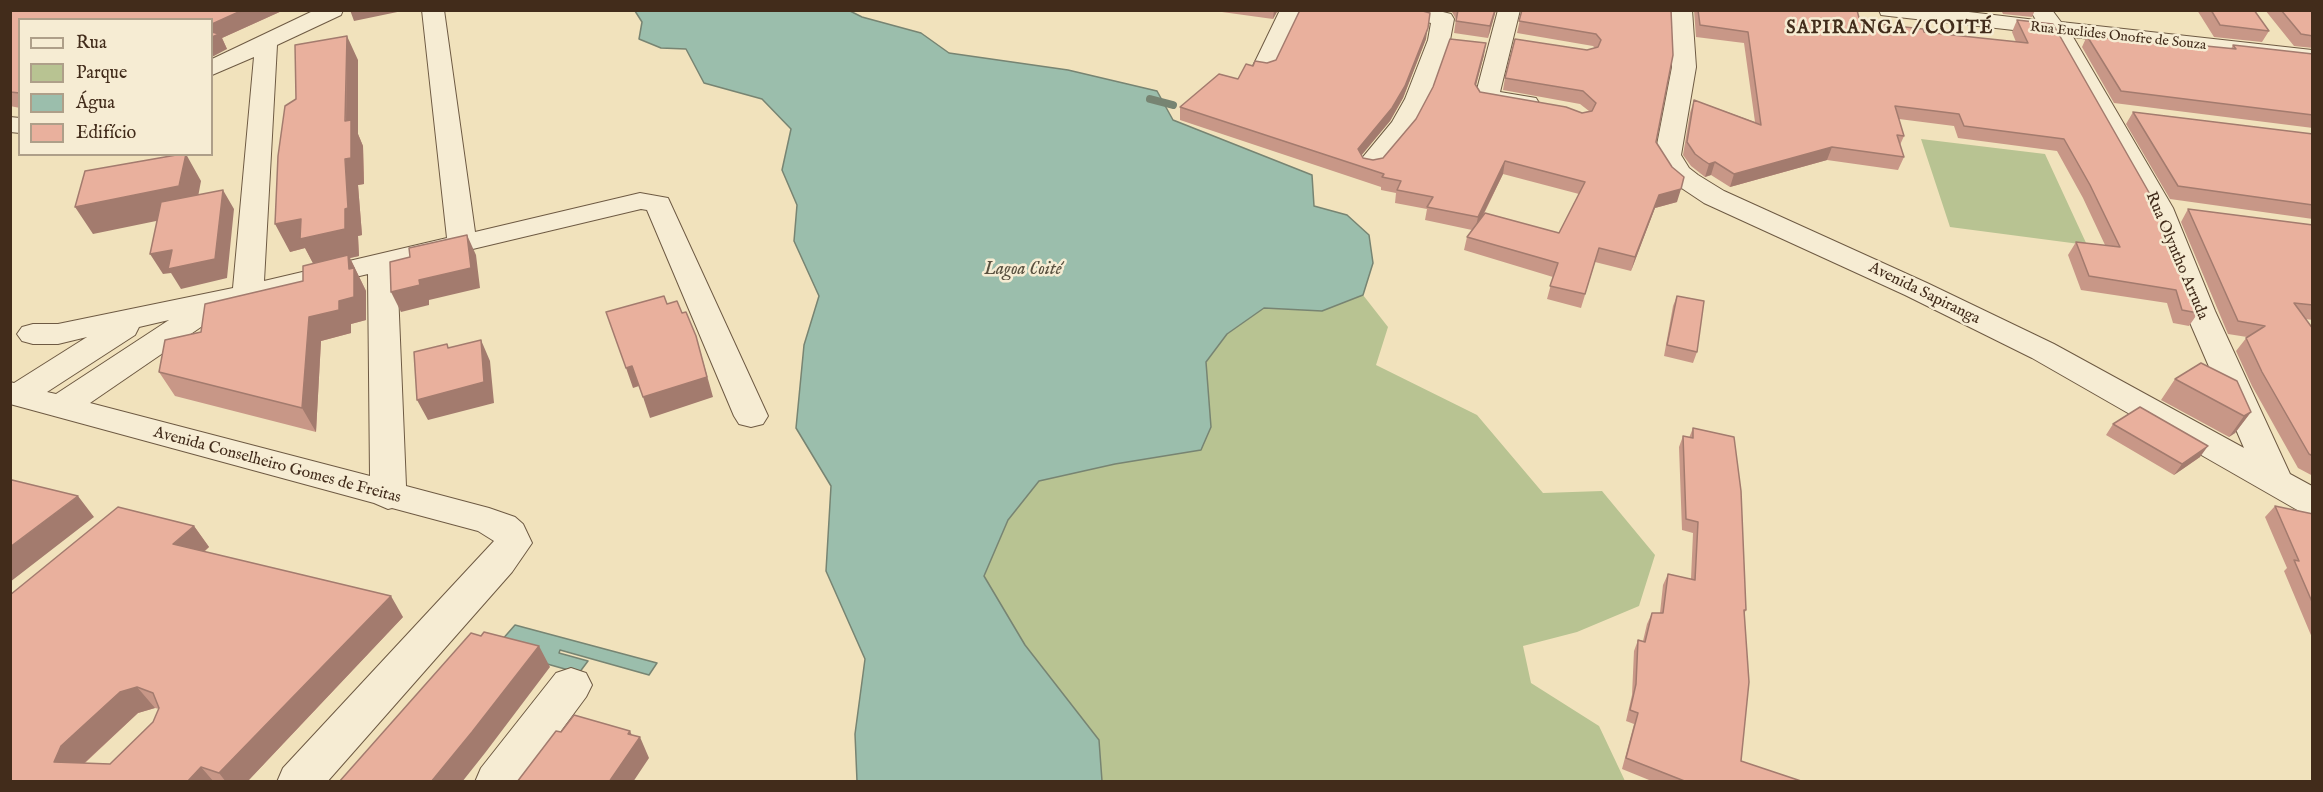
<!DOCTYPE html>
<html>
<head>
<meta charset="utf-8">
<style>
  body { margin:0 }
  #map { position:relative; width:2323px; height:792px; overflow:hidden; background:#f1e2bc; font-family:"IM FELL English",serif }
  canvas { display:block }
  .frame { position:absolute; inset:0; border:12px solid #422c1b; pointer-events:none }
  .legend { position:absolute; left:18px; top:18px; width:195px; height:138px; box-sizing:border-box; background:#f6ecd3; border:2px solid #ae9f89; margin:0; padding:8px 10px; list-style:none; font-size:18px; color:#422c1b }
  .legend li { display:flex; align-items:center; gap:12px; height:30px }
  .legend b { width:30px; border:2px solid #ae9f89 }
</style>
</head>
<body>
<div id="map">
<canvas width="2323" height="792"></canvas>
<div class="frame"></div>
<ul class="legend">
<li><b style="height:8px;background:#f6ecd3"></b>Rua</li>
<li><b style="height:16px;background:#b8c392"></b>Parque</li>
<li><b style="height:16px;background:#9bbeac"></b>Água</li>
<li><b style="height:16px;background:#e9b09d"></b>Edifício</li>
</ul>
</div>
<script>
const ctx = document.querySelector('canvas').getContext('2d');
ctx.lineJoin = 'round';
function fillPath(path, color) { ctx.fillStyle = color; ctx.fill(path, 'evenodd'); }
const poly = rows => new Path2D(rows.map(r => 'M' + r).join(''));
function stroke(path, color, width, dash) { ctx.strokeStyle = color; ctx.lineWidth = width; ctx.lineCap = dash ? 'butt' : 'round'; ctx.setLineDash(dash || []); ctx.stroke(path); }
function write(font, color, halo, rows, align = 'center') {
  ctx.font = font + ' "IM FELL English",serif'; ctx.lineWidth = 5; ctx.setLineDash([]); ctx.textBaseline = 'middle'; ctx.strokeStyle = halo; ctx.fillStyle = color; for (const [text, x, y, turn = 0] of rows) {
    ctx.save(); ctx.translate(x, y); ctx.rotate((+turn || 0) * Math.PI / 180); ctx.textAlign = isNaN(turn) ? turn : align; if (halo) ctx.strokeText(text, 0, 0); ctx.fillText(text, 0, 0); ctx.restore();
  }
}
fillPath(poly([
  [1921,139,2045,154,2087,245,1950,227],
  [1363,295,1388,327,1376,365,1477,415,1543,493,1602,491,1655,555,1639,606,1577,632,1523,646,1531,683,1599,726,1625,781,1102,781,1099,740,1025,645,984,576,1008,520,1039,481,1115,464,1211,427,1206,362,1227,334,1264,308,1322,311]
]), '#b8c392');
const water = poly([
  [635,11,850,11,862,17,921,33,949,53,1068,70,1157,91,1173,120,1312,175,1314,206,1347,215,1369,235,1373,263,1363,295,1322,311,1264,308,1227,334,1206,362,1211,427,1201,450,1115,464,1039,481,1008,520,984,576,1025,645,1099,740,1102,781,857,781,855,734,865,659,826,571,831,486,796,428,804,345,819,296,794,241,797,205,782,170,791,129,762,99,704,83,686,49,661,48,639,39,642,22,635,11],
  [515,625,657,663,649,675,560,650,559,653,588,661,579,673,494,649,515,625]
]);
fillPath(water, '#9bbeac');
stroke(water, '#778472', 1.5);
stroke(poly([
  [1150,99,1173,105]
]), '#778472', 8);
const street = poly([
  [315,10,343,10,341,15,277,45,264,281,447,238,422,10,444,10,475,232,640,193,668,198,768,416,763,424,751,427,739,424,734,416,647,210,641,209,397,267,406,486,489,508,515,517,523,524,532,543,512,572,327,782,277,782,283,768,494,541,478,531,392,508,388,509,374,503,10,404,10,382,14,383,87,337,58,344,33,344,22,341,17,334,22,327,33,324,58,324,233,288,254,57,212,75,212,59,315,10],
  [368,274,370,476,90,403,217,316,221,309,368,274],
  [169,320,56,394,47,392,135,335,139,327,169,320],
  [1280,10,1302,10,1273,71,1265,73,1257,71,1253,66,1280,10],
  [1394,10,1435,10,1451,14,1454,19,1450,40,1429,99,1415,125,1380,169,1371,171,1362,169,1358,163,1392,122,1405,99,1428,40,1431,23,1396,15,1394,10],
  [1498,10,1520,10,1500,92,1536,98,1539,103,1536,108,1527,110,1487,104,1478,102,1475,97,1498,10],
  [1670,10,1692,10,1696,67,1681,155,1689,168,1698,175,1724,191,1927,283,2054,344,2244,448,2185,311,2145,208,2049,34,1889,16,1881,15,1879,10,1952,10,2036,20,2030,10,2052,10,2061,22,2312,50,2312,64,2073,37,2173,208,2215,311,2290,474,2312,486,2312,515,2299,511,2032,358,1905,295,1704,203,1680,187,1670,179,1655,155,1672,67,1670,10],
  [10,117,20,118,20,133,10,132,10,117],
  [571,668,586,673,592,685,586,697,523,782,475,782,481,768,556,673,571,668]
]);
stroke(street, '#6e5a43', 2);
fillPath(street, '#f6ecd3');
fillPath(poly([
  [10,10,284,10,222,38,227,49,20,20,20,108,10,106],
  [1222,10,1278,10,1273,19,1222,12],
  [1446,10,1496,10,1488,38,1454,33,1456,19,1452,12],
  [1522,10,1671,10,1656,142,1677,202,1655,208,1631,271,1595,262,1581,308,1547,299,1553,277,1464,250,1467,237,1472,230,1425,220,1427,209,1395,203,1396,193,1381,190,1381,187,1180,120,1180,107,1238,79,1253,66,1267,63,1276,60,1426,39,1403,98,1390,121,1361,155,1363,158,1373,160,1383,158,1484,55,1476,85,1480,92,1582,113,1589,111,1580,104,1503,90,1505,78,1595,48,1593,46,1517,33],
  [1503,174,1579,194,1559,233,1482,218],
  [1694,10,1857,10,1860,22,1924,32,2016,42,2012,32,2017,20,2198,313,2189,326,2173,323,2167,303,2081,290,2068,255,2076,242,2105,245,2083,198,2057,151,1958,138,1954,126,1899,119,1904,136,1900,145,1904,157,1898,170,1827,160,1730,187,1711,175,1705,177,1691,166,1683,155,1690,113,1694,100,1755,122,1744,43,1696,37],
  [2001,10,2035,10,2032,17,2003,14],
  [2197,10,2254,10,2269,31,2262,42,2214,37],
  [2265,10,2313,10,2313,48,2294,46],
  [2087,36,2194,48,2196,45,2231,49,2233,45,2313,54,2313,128,2114,103,2082,47],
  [358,60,358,134,363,146,364,184,358,185,362,235,358,236,359,256,350,258,366,291,366,320,351,324,351,333,321,341,316,432,175,396,159,372,201,332,303,281,313,263,305,248,290,252,296,99],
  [2133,112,2313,134,2313,219,2170,199,2126,124],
  [2188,209,2313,225,2313,320,2305,319,2313,329,2313,476,2298,468,2252,386,2236,351,2247,337,2228,334,2181,222],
  [1677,296,1697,352,1693,363,1664,356,1673,306],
  [2175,379,2251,412,2235,433,2229,437,2161,400],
  [2113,424,2200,457,2174,475,2106,435],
  [1693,428,1746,610,1744,614,1741,761,1804,782,1654,782,1622,769,1634,724,1626,721,1632,695,1634,651,1638,640,1643,641,1647,624,1652,613,1660,613,1663,585,1668,574,1691,579,1693,533,1682,530,1679,447,1683,436,1689,438],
  [2275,506,2313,514,2313,640,2284,571,2287,568,2265,517],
  [194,526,209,547,204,552,403,617,247,782,10,782],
  [155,708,159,709,153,722,110,764,85,763,138,713]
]), '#c89787');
fillPath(poly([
  [243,10,284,10,222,38,227,49,212,57,212,24],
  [350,10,407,10,354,21],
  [1274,10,1278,10,1273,19],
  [1495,10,1496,10,1488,38,1490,26],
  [1430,13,1426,39,1403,98,1390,121,1356,162,1358,149],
  [347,36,358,60,358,134,363,146,364,184,358,185,362,235,358,236,359,256,350,258,366,291,366,320,351,324,351,333,321,341,316,432,302,408,309,317,315,267,305,248,290,252,275,224,345,209],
  [1486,43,1484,55,1473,96,1475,84],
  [1832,147,1827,160,1730,187,1734,174],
  [186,154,201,181,195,213,93,234,75,207],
  [1505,161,1503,174,1475,231,1478,217],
  [1715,162,1711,175,1705,177,1709,164],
  [1681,189,1677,202,1655,208,1631,271,1635,257,1659,195],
  [223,190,234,209,227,278,181,289,171,273,163,274,150,254],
  [467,235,476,255,480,288,429,300,429,305,401,312,391,292,419,280],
  [696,336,713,397,650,418,643,397],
  [481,340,490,361,494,403,428,420,417,400],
  [632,366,639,386,633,388,626,368],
  [2251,412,2235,433,2229,437,2244,416],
  [2208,446,2200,457,2174,475,2182,464],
  [78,496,94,517,10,582,10,547],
  [194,526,209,547,188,565,173,544],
  [391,596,403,617,247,782,226,782,219,773],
  [539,646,550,667,485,753,462,782,431,782],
  [137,687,155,708,138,713,81,766,54,762,61,746,120,692],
  [630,731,636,743,640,737,649,758,633,782,609,782,628,734],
  [201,767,214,782,187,782]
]), '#a37b6e');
const building = poly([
  [10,10,243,10,212,24,212,20,20,20,20,93,10,92,10,10],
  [1300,10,1419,10,1430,13,1428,28,1405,86,1392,108,1358,149,1363,158,1373,160,1383,158,1416,119,1433,87,1450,39,1486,43,1475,84,1480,92,1566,107,1582,113,1592,111,1596,103,1583,91,1505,78,1515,39,1587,50,1598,47,1601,40,1596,34,1519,21,1522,10,1671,10,1673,55,1656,142,1672,167,1684,177,1681,189,1659,195,1635,257,1599,248,1585,294,1550,286,1558,263,1467,237,1485,213,1559,233,1585,182,1505,161,1478,217,1427,207,1433,197,1397,190,1401,181,1382,177,1384,174,1180,107,1219,74,1238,79,1246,64,1253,66,1255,61,1267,63,1276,60,1300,10],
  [1458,10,1495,10,1490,26,1456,21,1458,10],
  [1698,10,1857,10,1860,22,1923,29,1924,32,2028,43,2017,20,2053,24,2151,196,2198,313,2182,310,2176,290,2089,276,2076,242,2120,247,2090,185,2064,139,1964,126,1959,114,1895,106,1904,136,1897,135,1904,157,1832,147,1734,174,1715,162,1709,164,1703,160,1695,154,1687,142,1694,100,1761,125,1748,32,1700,25,1698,10],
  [2211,10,2254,10,2269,31,2220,25,2211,10],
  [2281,10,2313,10,2313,36,2301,34,2281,10],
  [212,32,219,34,212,37,212,32],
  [347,36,345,121,351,120,351,158,345,159,348,208,345,209,345,229,300,239,301,219,275,224,278,156,285,106,296,99,295,45,347,36],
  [2087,36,2198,48,2196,45,2236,49,2233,45,2313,54,2313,115,2121,91,2087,36],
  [2133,112,2313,134,2313,205,2178,186,2133,112],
  [182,154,186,154,179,186,75,207,85,171,182,154],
  [223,190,215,259,168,269,172,250,150,254,161,202,223,190],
  [2188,209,2313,225,2313,305,2294,303,2313,329,2313,456,2309,454,2262,372,2246,338,2265,326,2238,321,2188,209],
  [467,235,471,268,419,280,420,285,391,292,390,262,410,257,409,248,467,235],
  [348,255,349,269,354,268,354,297,339,301,339,310,309,317,302,408,159,372,165,340,201,332,205,304,303,281,303,266,348,255],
  [664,296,667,304,677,301,682,313,686,312,696,336,707,377,643,397,632,366,626,368,606,312,664,296],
  [1677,296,1704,301,1697,352,1667,345,1677,296],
  [481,340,484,382,417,400,414,352,447,344,448,348,481,340],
  [2201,363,2237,381,2251,412,2244,416,2175,379,2201,363],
  [2140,407,2208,446,2182,464,2113,424,2140,407],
  [1693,428,1734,437,1741,491,1746,610,1744,610,1749,682,1741,761,1804,782,1687,782,1626,758,1638,713,1630,710,1636,684,1638,640,1645,642,1652,613,1663,613,1668,574,1695,580,1698,522,1686,519,1683,436,1693,438,1693,428],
  [12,480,78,496,10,547,10,481,12,480],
  [2275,506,2313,514,2313,604,2294,560,2299,561,2275,506],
  [118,507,194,526,173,544,391,596,219,773,201,767,187,782,10,782,10,595,118,507],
  [137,687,153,693,159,708,153,722,110,764,54,762,61,746,120,692,137,687],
  [484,632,539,646,472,732,431,782,339,782,471,633,481,636,484,632],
  [574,715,630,731,628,734,640,737,609,782,517,782,556,731,561,732,574,715]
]);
fillPath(building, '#e9b09d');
stroke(building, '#a37b6e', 1.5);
write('14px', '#422c1b', '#f6ecd3', [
  ["Rua Euclides Onofre de Souza",2118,37,6]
]);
write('16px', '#422c1b', '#f6ecd3', [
  ["Rua Olyntho Arruda",2176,256,67],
  ["Avenida Sapiranga",1924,294,26],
  ["Avenida Conselheiro Gomes de Freitas",277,466,15]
]);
ctx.letterSpacing = '1.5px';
write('bold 18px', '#422c1b', '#f6ecd3', [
  ["SAPIRANGA / COITÉ",1890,29]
]);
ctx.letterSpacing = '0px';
write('italic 18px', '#58503f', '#f6ecd3', [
  ["Lagoa Coité",1023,270]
]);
</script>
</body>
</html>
